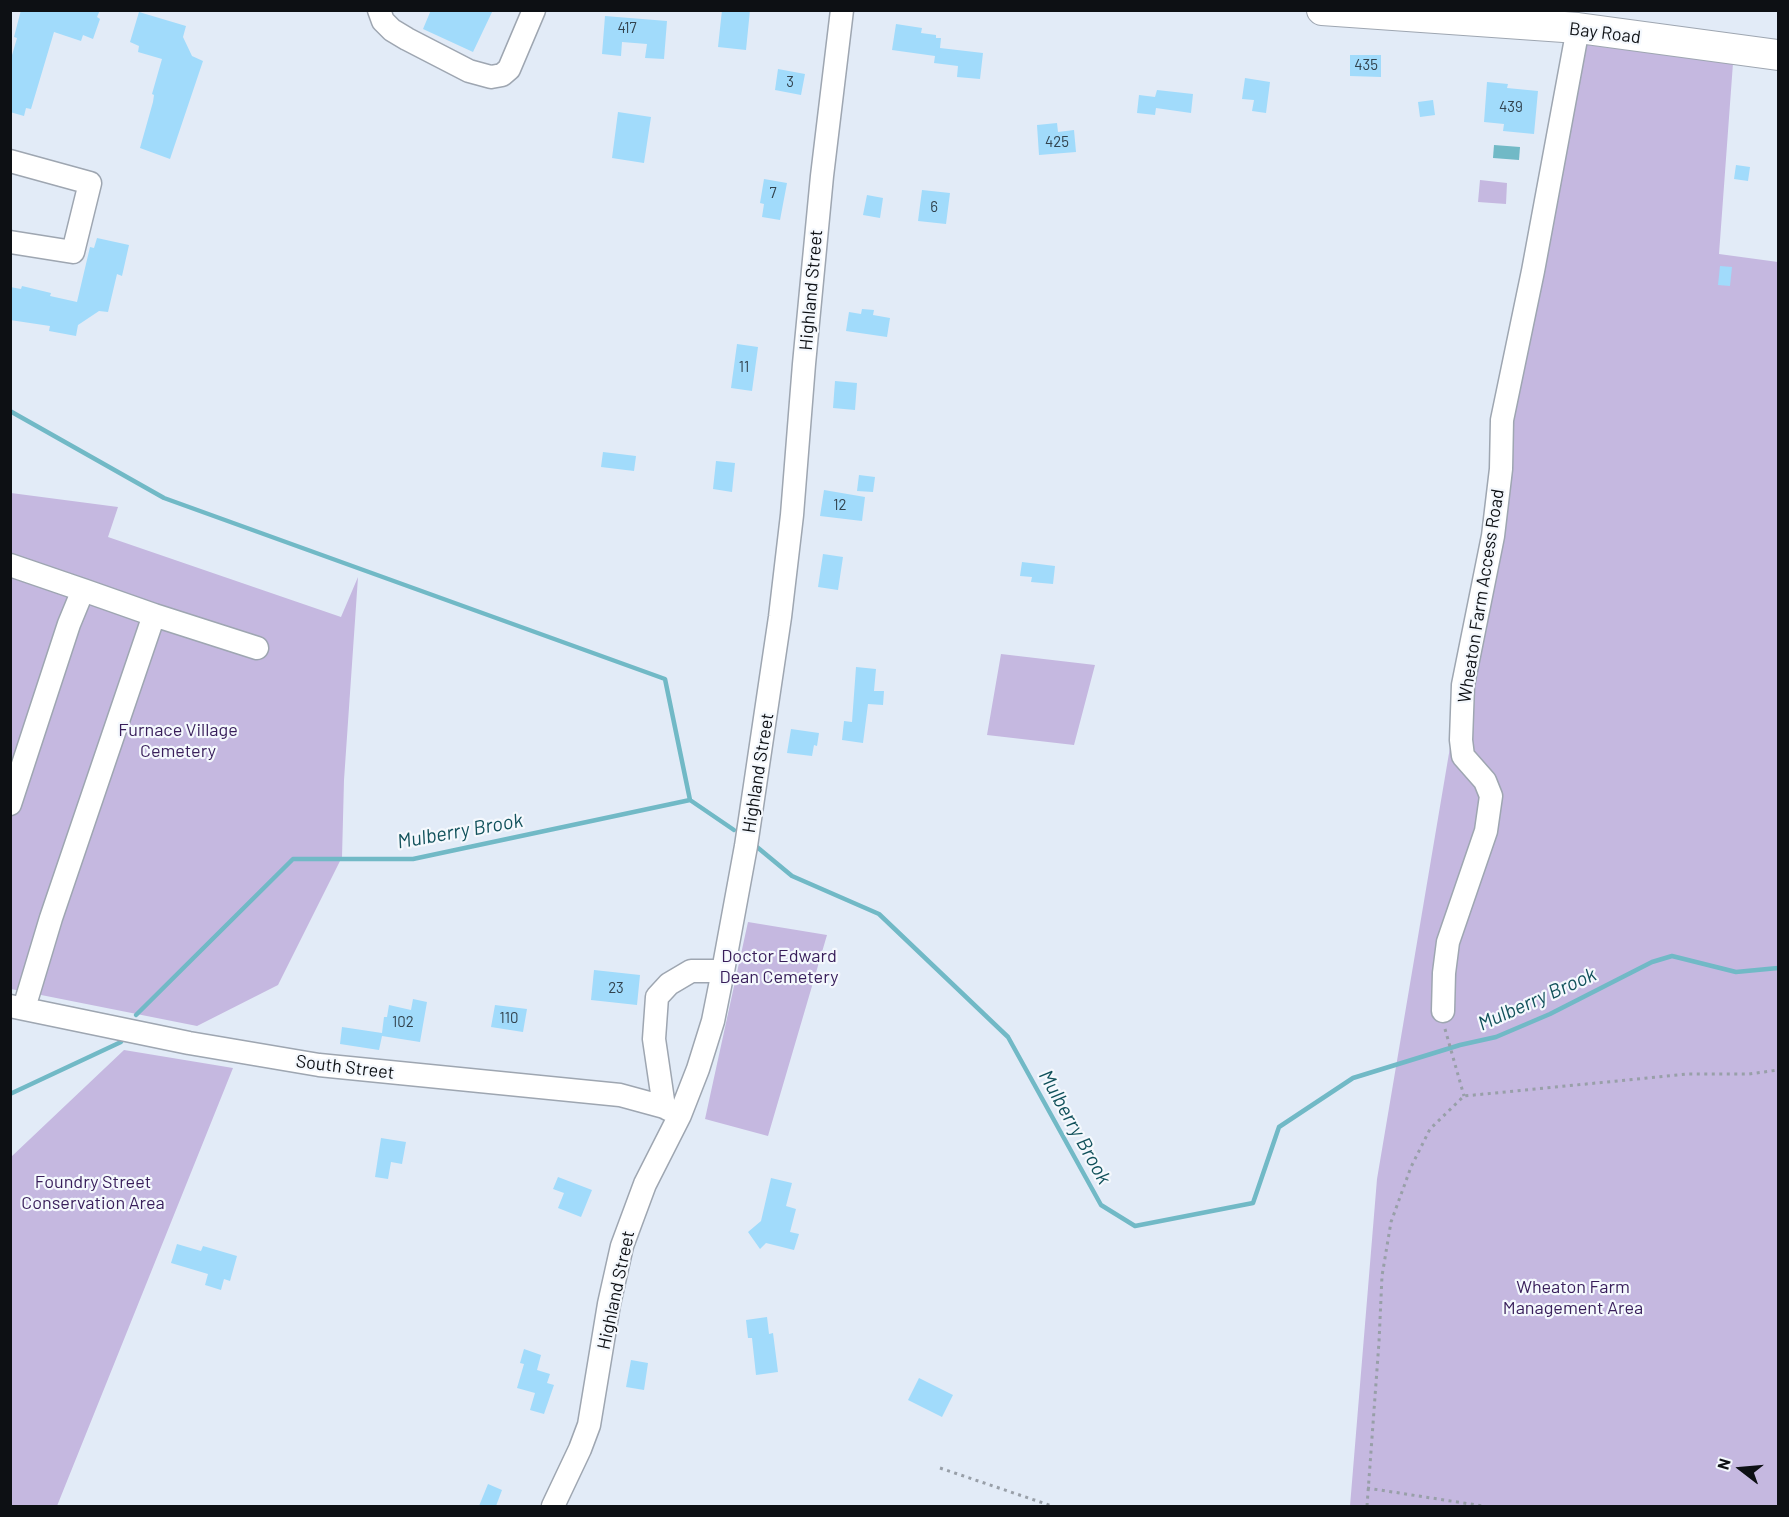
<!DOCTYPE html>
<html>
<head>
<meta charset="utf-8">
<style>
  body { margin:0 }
  #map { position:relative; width:1789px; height:1517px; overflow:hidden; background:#e2ebf7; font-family:Barlow,sans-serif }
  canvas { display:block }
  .frame { position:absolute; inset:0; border:12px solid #0d1014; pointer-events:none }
  .north { position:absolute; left:1711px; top:1439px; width:60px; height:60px; -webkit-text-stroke:4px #f4f8fd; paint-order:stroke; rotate:286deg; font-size:16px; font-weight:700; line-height:24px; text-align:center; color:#0d1014 }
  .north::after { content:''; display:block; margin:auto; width:21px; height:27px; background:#0d1014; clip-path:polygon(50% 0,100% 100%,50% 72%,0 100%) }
</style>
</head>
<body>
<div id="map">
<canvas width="1789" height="1517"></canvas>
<div class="frame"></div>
<div class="north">N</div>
</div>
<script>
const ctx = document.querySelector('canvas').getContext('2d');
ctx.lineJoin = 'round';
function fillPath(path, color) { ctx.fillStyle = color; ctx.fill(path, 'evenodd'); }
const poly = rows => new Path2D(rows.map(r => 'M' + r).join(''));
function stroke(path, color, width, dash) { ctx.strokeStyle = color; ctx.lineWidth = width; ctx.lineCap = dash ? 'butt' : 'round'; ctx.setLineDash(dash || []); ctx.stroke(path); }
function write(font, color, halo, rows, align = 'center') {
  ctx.font = font + ' Barlow,sans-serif'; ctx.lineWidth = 4.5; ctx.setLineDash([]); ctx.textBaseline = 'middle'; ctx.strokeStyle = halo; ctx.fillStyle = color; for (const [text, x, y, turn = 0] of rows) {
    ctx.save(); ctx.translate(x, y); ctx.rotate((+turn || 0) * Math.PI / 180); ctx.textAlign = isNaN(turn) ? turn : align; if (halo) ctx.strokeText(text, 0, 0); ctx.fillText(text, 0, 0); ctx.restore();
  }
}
fillPath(poly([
  [1565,42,1733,63,1719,254,1778,262,1778,1506,1350,1506,1377,1179,1515,363],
  [1480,180,1507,183,1506,204,1478,202],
  [11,493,118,507,108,537,341,617,358,577,344,780,342,857,278,985,197,1026,11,989],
  [1001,654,1095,665,1074,745,987,735],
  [748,922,827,935,768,1136,705,1119],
  [124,1050,233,1068,57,1506,11,1506,11,1157]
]), '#c5b8e0');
fillPath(poly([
  [1494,145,1520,147,1519,160,1493,158]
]), '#71b9c6');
stroke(poly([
  [10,411,164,498,665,679,690,800],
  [757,847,792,876,879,914,1008,1037,1101,1205,1135,1226,1253,1203,1279,1127,1353,1078,1460,1045,1496,1037,1550,1014,1652,962,1672,956,1736,972,1778,968],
  [136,1015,293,859,413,859,690,800,734,830],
  [10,1094,121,1042]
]), '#71b9c6', 4.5);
fillPath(poly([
  [21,10,100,10,97,17,100,19,93,39,83,35,81,41,54,32,31,109,26,108,24,116,10,112,10,62,17,38,14,37],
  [431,10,493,10,473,52,423,29],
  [722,10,750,10,746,50,718,47],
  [139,12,186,26,183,37,192,56,203,61,170,159,140,148,153,102,154,95,152,94,162,59,138,52,139,46,130,42],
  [605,16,667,21,664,59,645,58,647,44,622,42,621,56,602,54],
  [896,24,922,28,921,33,936,35,936,38,941,38,940,48,983,53,980,79,957,77,958,66,934,63,935,56,892,50],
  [1350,55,1381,55,1381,77,1350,76],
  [778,69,805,74,801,95,775,90],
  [1245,78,1270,82,1266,113,1252,111,1254,100,1242,99],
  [1487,82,1508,84,1507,88,1538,91,1534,134,1503,131,1504,124,1484,122],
  [1157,90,1193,94,1191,113,1156,108,1155,115,1137,113,1139,95,1155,97],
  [1433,100,1435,115,1420,117,1418,102],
  [618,112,651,117,644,163,612,158],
  [1057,123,1058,132,1074,130,1076,152,1039,155,1037,125],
  [1736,165,1750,167,1748,181,1734,179],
  [764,179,787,183,780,220,762,217,764,204,760,203],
  [922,190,950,193,946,224,918,221],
  [867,195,883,198,880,218,863,215],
  [97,238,129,245,122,276,117,274,108,312,99,311,78,325,76,336,49,331,50,326,10,320,10,287,21,289,22,286,51,293,50,296,77,302,90,247,94,248],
  [1720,266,1732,267,1730,286,1718,285],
  [862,309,874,310,873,315,890,318,887,337,846,331,849,312,861,314],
  [737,344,758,347,752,391,731,388],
  [835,381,857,383,855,410,833,408],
  [603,452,636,456,634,471,601,467],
  [716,461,735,463,732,492,713,489],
  [859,475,875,477,873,492,857,491],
  [824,490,865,497,862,521,820,516],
  [823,554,843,557,838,590,818,587],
  [1022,562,1055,566,1053,584,1031,582,1032,577,1020,576],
  [856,667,876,669,874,691,884,691,883,705,868,704,863,743,842,740,844,721,852,722],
  [791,729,819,733,817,746,814,745,812,756,787,753],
  [594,970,640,975,637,1005,591,1000],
  [413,999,427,1002,420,1042,382,1036,379,1050,340,1044,342,1027,382,1033,384,1017,387,1017,389,1005,411,1010],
  [495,1005,527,1009,523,1032,491,1027],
  [381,1138,406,1142,402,1164,391,1162,388,1179,375,1177],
  [558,1177,592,1190,581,1217,558,1208,564,1193,553,1189],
  [771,1178,792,1183,786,1206,796,1209,790,1232,799,1234,794,1250,766,1243,760,1249,748,1232,761,1221],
  [177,1244,201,1251,203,1246,237,1256,230,1281,224,1279,221,1290,205,1285,208,1274,171,1263],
  [767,1317,769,1334,773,1333,778,1372,756,1375,752,1338,748,1338,746,1320],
  [524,1349,541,1355,537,1370,550,1374,547,1383,554,1385,544,1414,530,1410,535,1393,517,1388,524,1364,520,1363],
  [631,1360,648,1363,644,1390,626,1387],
  [919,1378,953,1395,942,1417,908,1400],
  [488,1484,502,1490,496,1506,479,1506]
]), '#a1dbfb');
const minor = poly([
  [379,10,383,21,392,30,407,39,469,71,491,77,502,75,509,69,534,10],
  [10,161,90,183,73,252,10,242],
  [10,565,83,590,69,624,10,804],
  [154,615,257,648],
  [10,1006,189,1043,319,1065,620,1095,664,1107,680,1115],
  [24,1008,51,918,154,615,83,590],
  [1443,1011,1444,973,1448,942,1486,831,1491,796,1485,781,1463,756,1461,740,1463,685,1493,536,1501,469,1502,420,1533,271,1578,28],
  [664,1107,654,1039,657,997,669,984,691,971,723,971],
  [553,1506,580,1449,589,1425,609,1304,622,1246,645,1184,680,1115,698,1069,713,1021,723,971,746,846,780,617,792,515,804,364,822,176,842,10]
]);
const major = poly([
  [1322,10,1578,28,1778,55]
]);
stroke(minor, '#9ea6b1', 25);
stroke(major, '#9ea6b1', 32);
stroke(poly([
  [1445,1029,1464,1096],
  [940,1468,1052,1506],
  [1367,1488,1483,1506],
  [1367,1506,1379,1342,1382,1276,1391,1222,1411,1167,1430,1129,1464,1096,1688,1074,1749,1074,1778,1070]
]), '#989fa8', 3, [3, 4.5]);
stroke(minor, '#fff', 22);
stroke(major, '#fff', 30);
write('15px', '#32434e', null, [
  ["417",627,28],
  ["435",1366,65],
  ["3",790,82],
  ["439",1511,107],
  ["425",1057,142],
  ["7",773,193],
  ["6",934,207],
  ["11",744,367],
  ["12",840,505],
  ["23",616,988],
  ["110",509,1018],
  ["102",403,1022]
]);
write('18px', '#0d1014', '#f4f8fd', [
  ["Bay Road",1605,33,7],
  ["Highland Street",811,290,-85],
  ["Wheaton Farm Access Road",1481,596,-81],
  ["Highland Street",758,773,-81],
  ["South Street",345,1067,7],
  ["Highland Street",616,1290,-78]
]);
write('18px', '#381e5a', '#f4f8fd', [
  ["Furnace Village",178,730],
  ["Cemetery",178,751],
  ["Doctor Edward",779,956],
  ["Dean Cemetery",779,977],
  ["Foundry Street",93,1182],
  ["Conservation Area",93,1203],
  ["Wheaton Farm",1573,1287],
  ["Management Area",1573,1308]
]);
write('italic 20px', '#11515b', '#f4f8fd', [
  ["Mulberry Brook",460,831,-10],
  ["Mulberry Brook",1537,999,-24],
  ["Mulberry Brook",1075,1127,61]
]);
</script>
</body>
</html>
